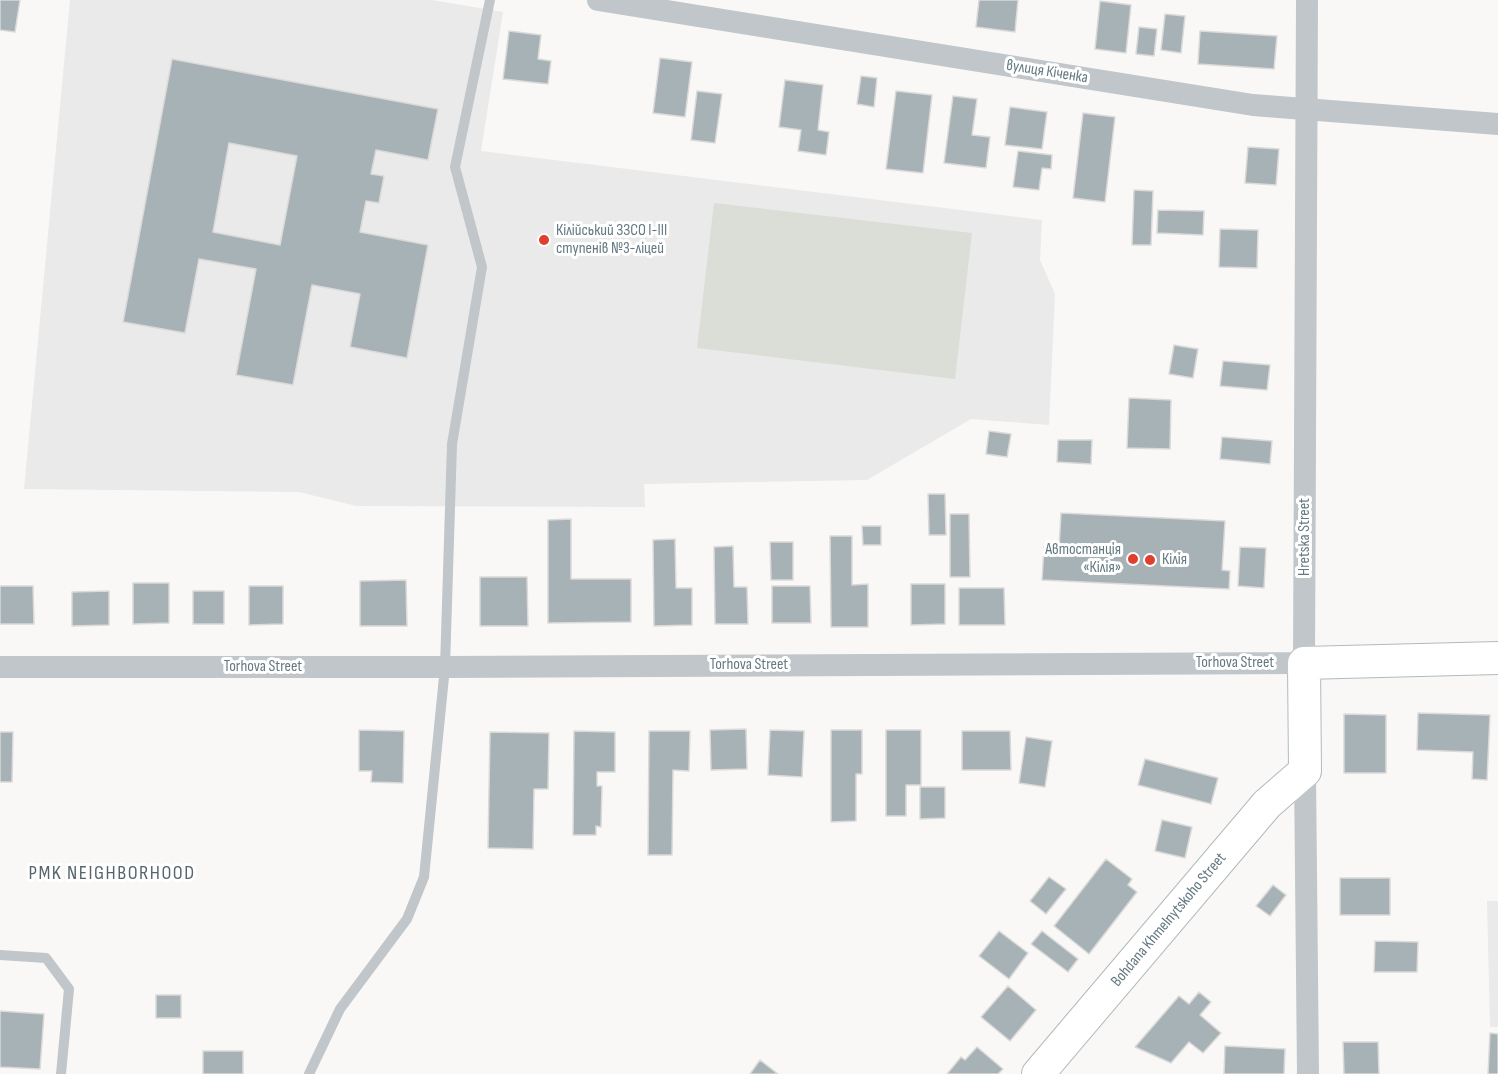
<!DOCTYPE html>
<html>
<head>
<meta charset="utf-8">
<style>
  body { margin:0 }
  canvas { display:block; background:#f9f8f6 }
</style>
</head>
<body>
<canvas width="1498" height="1074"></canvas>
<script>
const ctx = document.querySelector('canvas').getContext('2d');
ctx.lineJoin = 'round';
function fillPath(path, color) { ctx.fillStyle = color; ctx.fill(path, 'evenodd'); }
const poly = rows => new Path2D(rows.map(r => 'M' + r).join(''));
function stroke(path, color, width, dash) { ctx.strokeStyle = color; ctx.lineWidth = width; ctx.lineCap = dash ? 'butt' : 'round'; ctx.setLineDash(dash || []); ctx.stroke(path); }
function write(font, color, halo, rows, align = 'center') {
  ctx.font = font + ' "Sofia Sans Condensed",sans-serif'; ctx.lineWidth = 6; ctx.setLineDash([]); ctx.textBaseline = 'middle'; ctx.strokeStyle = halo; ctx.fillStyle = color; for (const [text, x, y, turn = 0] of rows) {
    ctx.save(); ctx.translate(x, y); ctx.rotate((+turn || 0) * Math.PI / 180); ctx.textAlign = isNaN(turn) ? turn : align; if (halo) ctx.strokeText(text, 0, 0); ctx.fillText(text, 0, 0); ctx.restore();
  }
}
fillPath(poly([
  [70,0,432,0,503,12,481,151,1042,220,1040,260,1055,294,1049,425,971,419,867,480,644,484,645,507,356,506,299,492,24,489],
  [1487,901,1498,901,1498,1027,1490,1027]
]), '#eaeaea');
fillPath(poly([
  [714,203,972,233,955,379,697,348]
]), '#daded6');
const building = poly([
  [0,0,20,0,15,32,0,30,0,0],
  [979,0,1018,0,1015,32,976,27,979,0],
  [1100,1,1131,5,1126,53,1095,49,1100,1],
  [1165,14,1185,16,1181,53,1161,50,1165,14],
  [1139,27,1157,29,1154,56,1136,54,1139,27],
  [509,31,541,35,538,59,551,61,548,84,503,79,509,31],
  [1200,31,1277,36,1274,69,1198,64,1200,31],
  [660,58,692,62,685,117,653,113,660,58],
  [172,59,438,109,428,160,376,150,371,174,384,176,379,203,366,201,360,232,428,245,407,358,350,347,360,294,312,285,293,385,236,375,256,269,199,259,185,333,123,322,172,59],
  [229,143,297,156,280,245,213,232,229,143],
  [861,76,877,78,874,107,857,104,861,76],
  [785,80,823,85,818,130,829,132,826,155,798,151,801,130,779,127,785,80],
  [697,91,722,94,715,143,691,140,697,91],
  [896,91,932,95,923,173,886,169,896,91],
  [953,96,977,99,972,135,990,137,986,168,944,163,953,96],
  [1010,107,1047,112,1042,149,1005,145,1010,107],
  [1083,113,1115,117,1105,202,1073,198,1083,113],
  [1248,147,1279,149,1276,185,1245,183,1248,147],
  [1018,151,1052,155,1051,169,1042,168,1039,190,1013,187,1018,151],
  [1134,190,1153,191,1151,245,1132,245,1134,190],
  [1158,210,1204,211,1203,235,1157,233,1158,210],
  [1220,229,1258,230,1257,268,1219,267,1220,229],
  [1174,345,1198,349,1193,378,1169,374,1174,345],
  [1223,361,1270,365,1267,390,1220,386,1223,361],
  [1129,398,1171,400,1170,449,1127,448,1129,398],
  [989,431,1011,434,1007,457,986,454,989,431],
  [1222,437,1272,441,1270,464,1220,459,1222,437],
  [1058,440,1092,440,1091,464,1057,462,1058,440],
  [928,494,945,494,946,535,929,535,928,494],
  [1061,513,1225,521,1222,570,1230,571,1229,589,1042,580,1044,547,1059,548,1061,513],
  [950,514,969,514,970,577,950,577,950,514],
  [571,519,571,579,631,579,631,622,548,623,548,520,571,519],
  [862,526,881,526,881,545,863,545,862,526],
  [830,536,852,536,852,585,868,584,868,627,831,627,830,536],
  [675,539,676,588,692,588,692,625,654,626,653,540,675,539],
  [770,542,793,542,793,580,771,580,770,542],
  [733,546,734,587,747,587,748,624,715,624,714,547,733,546],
  [1240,547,1266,548,1264,588,1238,586,1240,547],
  [480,577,527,577,528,626,480,626,480,577],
  [406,580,407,626,360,626,360,581,406,580],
  [133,583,169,583,169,623,133,624,133,583],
  [911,584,945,584,945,624,911,625,911,584],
  [0,586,33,586,34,624,0,624,0,586],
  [249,586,283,586,283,624,249,625,249,586],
  [772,586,810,586,811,623,772,623,772,586],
  [959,588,1004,588,1005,625,959,625,959,588],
  [109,591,109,625,72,626,72,592,109,591],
  [193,591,224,591,224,624,193,624,193,591],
  [1418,713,1490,715,1487,780,1472,779,1473,752,1417,750,1418,713],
  [1344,714,1386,715,1386,773,1344,773,1344,714],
  [746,729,747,769,711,770,710,730,746,729],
  [359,730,404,731,403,783,371,782,372,771,359,771,359,730],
  [770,730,804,731,802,777,768,775,770,730],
  [831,730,862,730,862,774,856,774,856,821,831,822,831,730],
  [886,730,921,730,921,785,906,785,906,816,886,816,886,730],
  [574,731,615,732,615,772,597,772,597,786,602,786,601,827,596,826,596,835,573,835,574,731],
  [649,731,690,731,689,771,673,770,672,855,648,855,649,731],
  [962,731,1010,731,1011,770,962,770,962,731],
  [0,732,13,732,12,782,0,782,0,732],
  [490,732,549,733,548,789,534,789,533,849,488,848,490,732],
  [1026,737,1052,741,1045,787,1019,783,1026,737],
  [1145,759,1218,778,1211,804,1138,785,1145,759],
  [920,787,945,787,945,818,920,819,920,787],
  [1162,820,1192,827,1185,858,1155,851,1162,820],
  [1106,859,1132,879,1128,885,1137,892,1089,954,1054,926,1106,859],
  [1049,877,1066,889,1046,914,1030,901,1049,877],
  [1340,878,1390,878,1390,915,1340,915,1340,878],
  [1273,885,1286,895,1270,916,1256,906,1273,885],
  [999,931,1028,953,1009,979,979,956,999,931],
  [1042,931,1078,959,1068,972,1031,944,1042,931],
  [1375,941,1418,942,1417,972,1374,972,1375,941],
  [1008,986,1036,1010,1010,1041,981,1017,1008,986],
  [1199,992,1211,1002,1200,1015,1221,1033,1203,1053,1189,1042,1171,1063,1135,1047,1179,996,1189,1004,1199,992],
  [156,995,181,995,181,1018,156,1018,156,995],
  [0,1011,44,1014,40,1069,0,1067,0,1011],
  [1490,1033,1498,1034,1498,1074,1488,1074,1490,1033],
  [1343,1042,1378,1042,1379,1074,1344,1074,1343,1042],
  [1225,1046,1285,1049,1284,1074,1224,1074,1225,1046],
  [977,1047,1003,1069,998,1074,947,1074,961,1057,965,1060,977,1047],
  [203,1051,243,1051,243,1074,203,1074,203,1051],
  [760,1060,778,1074,750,1074,760,1060]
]);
fillPath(building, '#a7b2b6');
stroke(building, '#dbdad9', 1.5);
const secondary = poly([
  [1038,1074,1267,804,1305,771,1304,663,1498,658]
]);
stroke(secondary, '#b2babd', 34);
stroke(poly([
  [0,955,46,958,69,989,61,1074],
  [309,1074,340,1009,407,919,424,877,445,667,452,444,482,267,455,167,490,0]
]), '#c0c6c9', 10);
stroke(poly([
  [598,0,1253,105,1498,124],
  [0,667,445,667,1304,663,1307,0],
  [1305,771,1308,1074]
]), '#c0c6c9', 22);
stroke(secondary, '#fff', 32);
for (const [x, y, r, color] of [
  [544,240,6,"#e03e2f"],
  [1133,559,6,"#e03e2f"],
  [1150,560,6,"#e03e2f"]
]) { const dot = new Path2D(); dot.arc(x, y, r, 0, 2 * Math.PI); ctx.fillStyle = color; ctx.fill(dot); stroke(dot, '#fff', 2); }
write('16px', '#647981', '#fff', [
  ["вулиця Кіченка",1047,72,9],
  ["Hretska Street",1305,537,-90],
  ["Torhova Street",1235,663],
  ["Torhova Street",749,665],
  ["Torhova Street",263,667],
  ["Bohdana Khmelnytskoho Street",1169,920,-50]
]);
write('16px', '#647981', '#fff', [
  ["Кілійський ЗЗСО І-ІІІ",556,231],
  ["ступенів №3-ліцей",556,249],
  ["Автостанція",1121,550,"right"],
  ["«Кілія»",1121,568,"right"],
  ["Кілія",1162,560]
], 'left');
ctx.letterSpacing = '1.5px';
write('20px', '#56666c', '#fff', [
  ["PMK NEIGHBORHOOD",112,874]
]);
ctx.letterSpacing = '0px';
</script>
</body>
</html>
